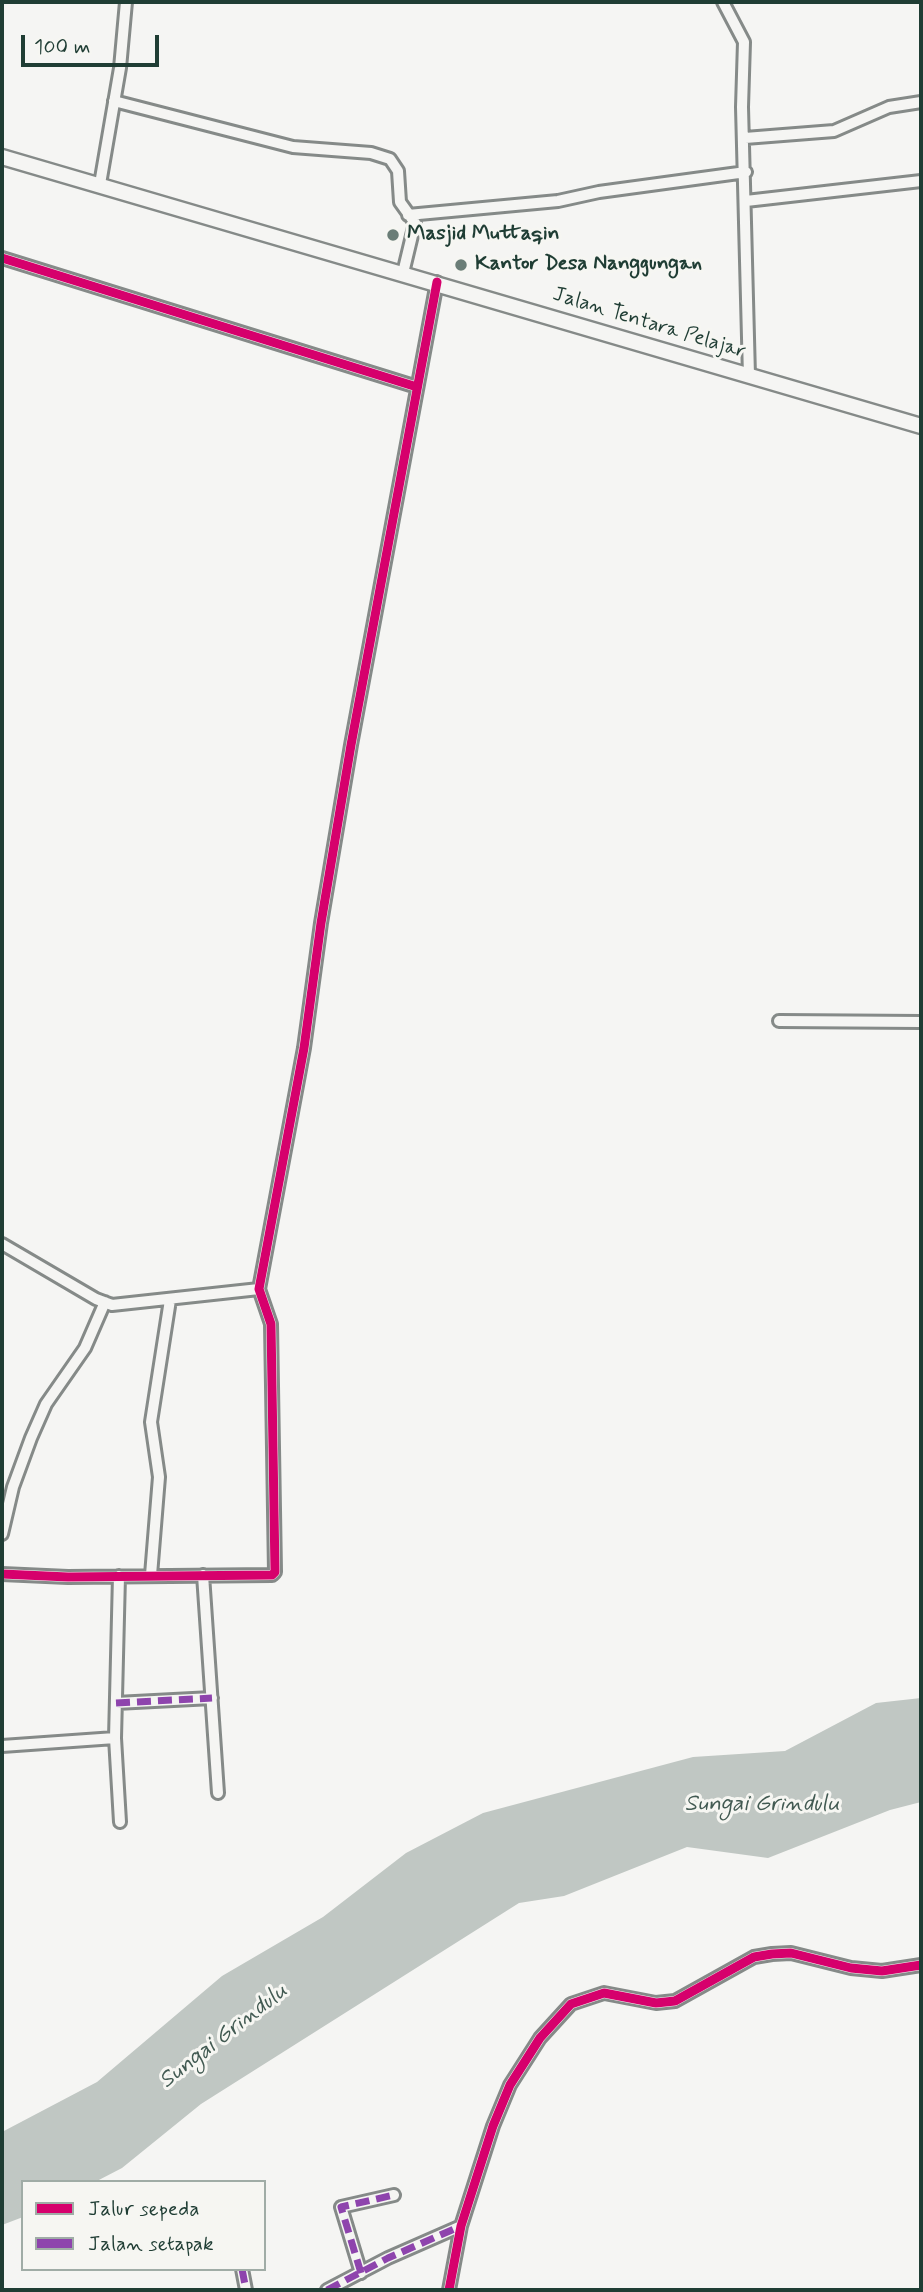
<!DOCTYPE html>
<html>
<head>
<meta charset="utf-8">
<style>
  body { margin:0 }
  #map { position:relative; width:923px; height:2292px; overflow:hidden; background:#f5f5f3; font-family:Mynerve,sans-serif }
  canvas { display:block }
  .frame { position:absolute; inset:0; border:4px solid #1f3d34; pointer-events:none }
  .legend { position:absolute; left:21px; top:2180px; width:245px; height:91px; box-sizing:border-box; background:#f6f6f2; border:2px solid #a0aca6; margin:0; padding:9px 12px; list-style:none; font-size:21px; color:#1f3d34 }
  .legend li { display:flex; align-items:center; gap:14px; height:35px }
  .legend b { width:35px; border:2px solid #a0aca6 }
  .scale { position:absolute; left:21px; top:35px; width:138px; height:32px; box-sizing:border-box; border:4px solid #1f3d34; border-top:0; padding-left:9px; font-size:21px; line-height:24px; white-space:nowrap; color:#1f3d34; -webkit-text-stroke:5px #f6f6f2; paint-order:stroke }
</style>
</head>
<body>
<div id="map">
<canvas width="923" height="2292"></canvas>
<div class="frame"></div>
<ul class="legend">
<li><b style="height:9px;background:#d6006c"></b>Jalur sepeda</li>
<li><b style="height:9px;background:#8e44ad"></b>Jalan setapak</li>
</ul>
<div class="scale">100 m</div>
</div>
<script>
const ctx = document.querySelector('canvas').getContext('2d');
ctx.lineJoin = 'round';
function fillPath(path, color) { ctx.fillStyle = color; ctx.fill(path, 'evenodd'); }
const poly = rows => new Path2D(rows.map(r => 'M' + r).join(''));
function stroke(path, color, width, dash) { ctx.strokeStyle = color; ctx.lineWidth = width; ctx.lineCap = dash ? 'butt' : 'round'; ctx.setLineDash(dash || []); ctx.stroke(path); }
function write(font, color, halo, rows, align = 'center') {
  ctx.font = font + ' Mynerve,sans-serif'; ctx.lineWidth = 6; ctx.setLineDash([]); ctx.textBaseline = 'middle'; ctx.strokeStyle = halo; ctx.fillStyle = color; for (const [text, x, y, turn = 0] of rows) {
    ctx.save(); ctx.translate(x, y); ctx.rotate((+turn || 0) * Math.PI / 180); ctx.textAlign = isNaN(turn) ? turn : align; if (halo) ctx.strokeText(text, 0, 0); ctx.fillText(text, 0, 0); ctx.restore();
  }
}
fillPath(poly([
  [921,1698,921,1802,890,1810,768,1858,687,1847,564,1896,519,1903,201,2104,122,2168,95,2182,23,2182,23,2217,2,2225,2,2132,97,2082,222,1976,323,1917,406,1853,483,1813,693,1757,785,1751,876,1703]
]), '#c0c7c3');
const minor = poly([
  [723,2,744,42,742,107,749,376],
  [114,101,293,147,371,153,390,159,398,171,400,202,415,223,403,273],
  [745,138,834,131,889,107,921,102],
  [100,184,120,68,126,2],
  [746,201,921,181],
  [408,215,558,201,599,192,746,172],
  [2,258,417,387],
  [779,1021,921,1022],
  [2,1244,96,1299,112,1305,259,1289],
  [2,1534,13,1487,31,1438,46,1404,85,1348,105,1302],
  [2,1574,68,1577,272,1575,275,1572,271,1324,259,1289,304,1048,321,923,351,745,437,282],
  [151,1575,159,1477,151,1422,170,1300],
  [203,1575,218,1793],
  [119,1576,115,1738,120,1822],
  [116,1703,212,1698],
  [2,1746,115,1738],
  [242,2269,246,2290],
  [361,2273,341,2207,394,2195],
  [327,2290,388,2258,461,2226],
  [449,2290,461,2226,493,2126,510,2085,540,2038,571,2004,604,1993,656,2003,675,2001,754,1957,772,1954,791,1953,851,1968,882,1971,921,1965]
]);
const major = poly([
  [2,157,921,426]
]);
stroke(minor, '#858a88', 16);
stroke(major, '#858a88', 19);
stroke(minor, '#f5f5f3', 10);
stroke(major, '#f5f5f3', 14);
stroke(poly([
  [116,1703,212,1698],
  [242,2269,246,2290],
  [361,2273,341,2207,394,2195],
  [327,2290,388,2258,461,2226]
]), '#8e44ad', 7, [14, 7]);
stroke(poly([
  [2,258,417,387],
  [2,1574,68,1577,272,1575,275,1572,271,1324,259,1289,304,1048,321,923,351,745,437,282],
  [449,2290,461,2226,493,2126,510,2085,540,2038,571,2004,604,1993,656,2003,675,2001,754,1957,772,1954,791,1953,851,1968,882,1971,921,1965]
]), '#d6006c', 9);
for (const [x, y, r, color] of [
  [393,235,7,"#6a7d77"],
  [461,265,7,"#6a7d77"]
]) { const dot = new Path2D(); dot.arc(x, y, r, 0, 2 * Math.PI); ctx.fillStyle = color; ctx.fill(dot); stroke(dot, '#f6f6f2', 2.5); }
write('bold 21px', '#1f3d34', '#f6f6f2', [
  ["Masjid Muttaqin",407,235],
  ["Kantor Desa Nanggungan",475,265]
], 'left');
write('21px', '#1f3d34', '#f6f6f2', [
  ["Jalan Tentara Pelajar",649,324,17]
]);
write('italic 23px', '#425a52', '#f6f6f2', [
  ["Sungai Grindulu",762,1805],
  ["Sungai Grindulu",224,2037,-38]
]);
</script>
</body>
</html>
